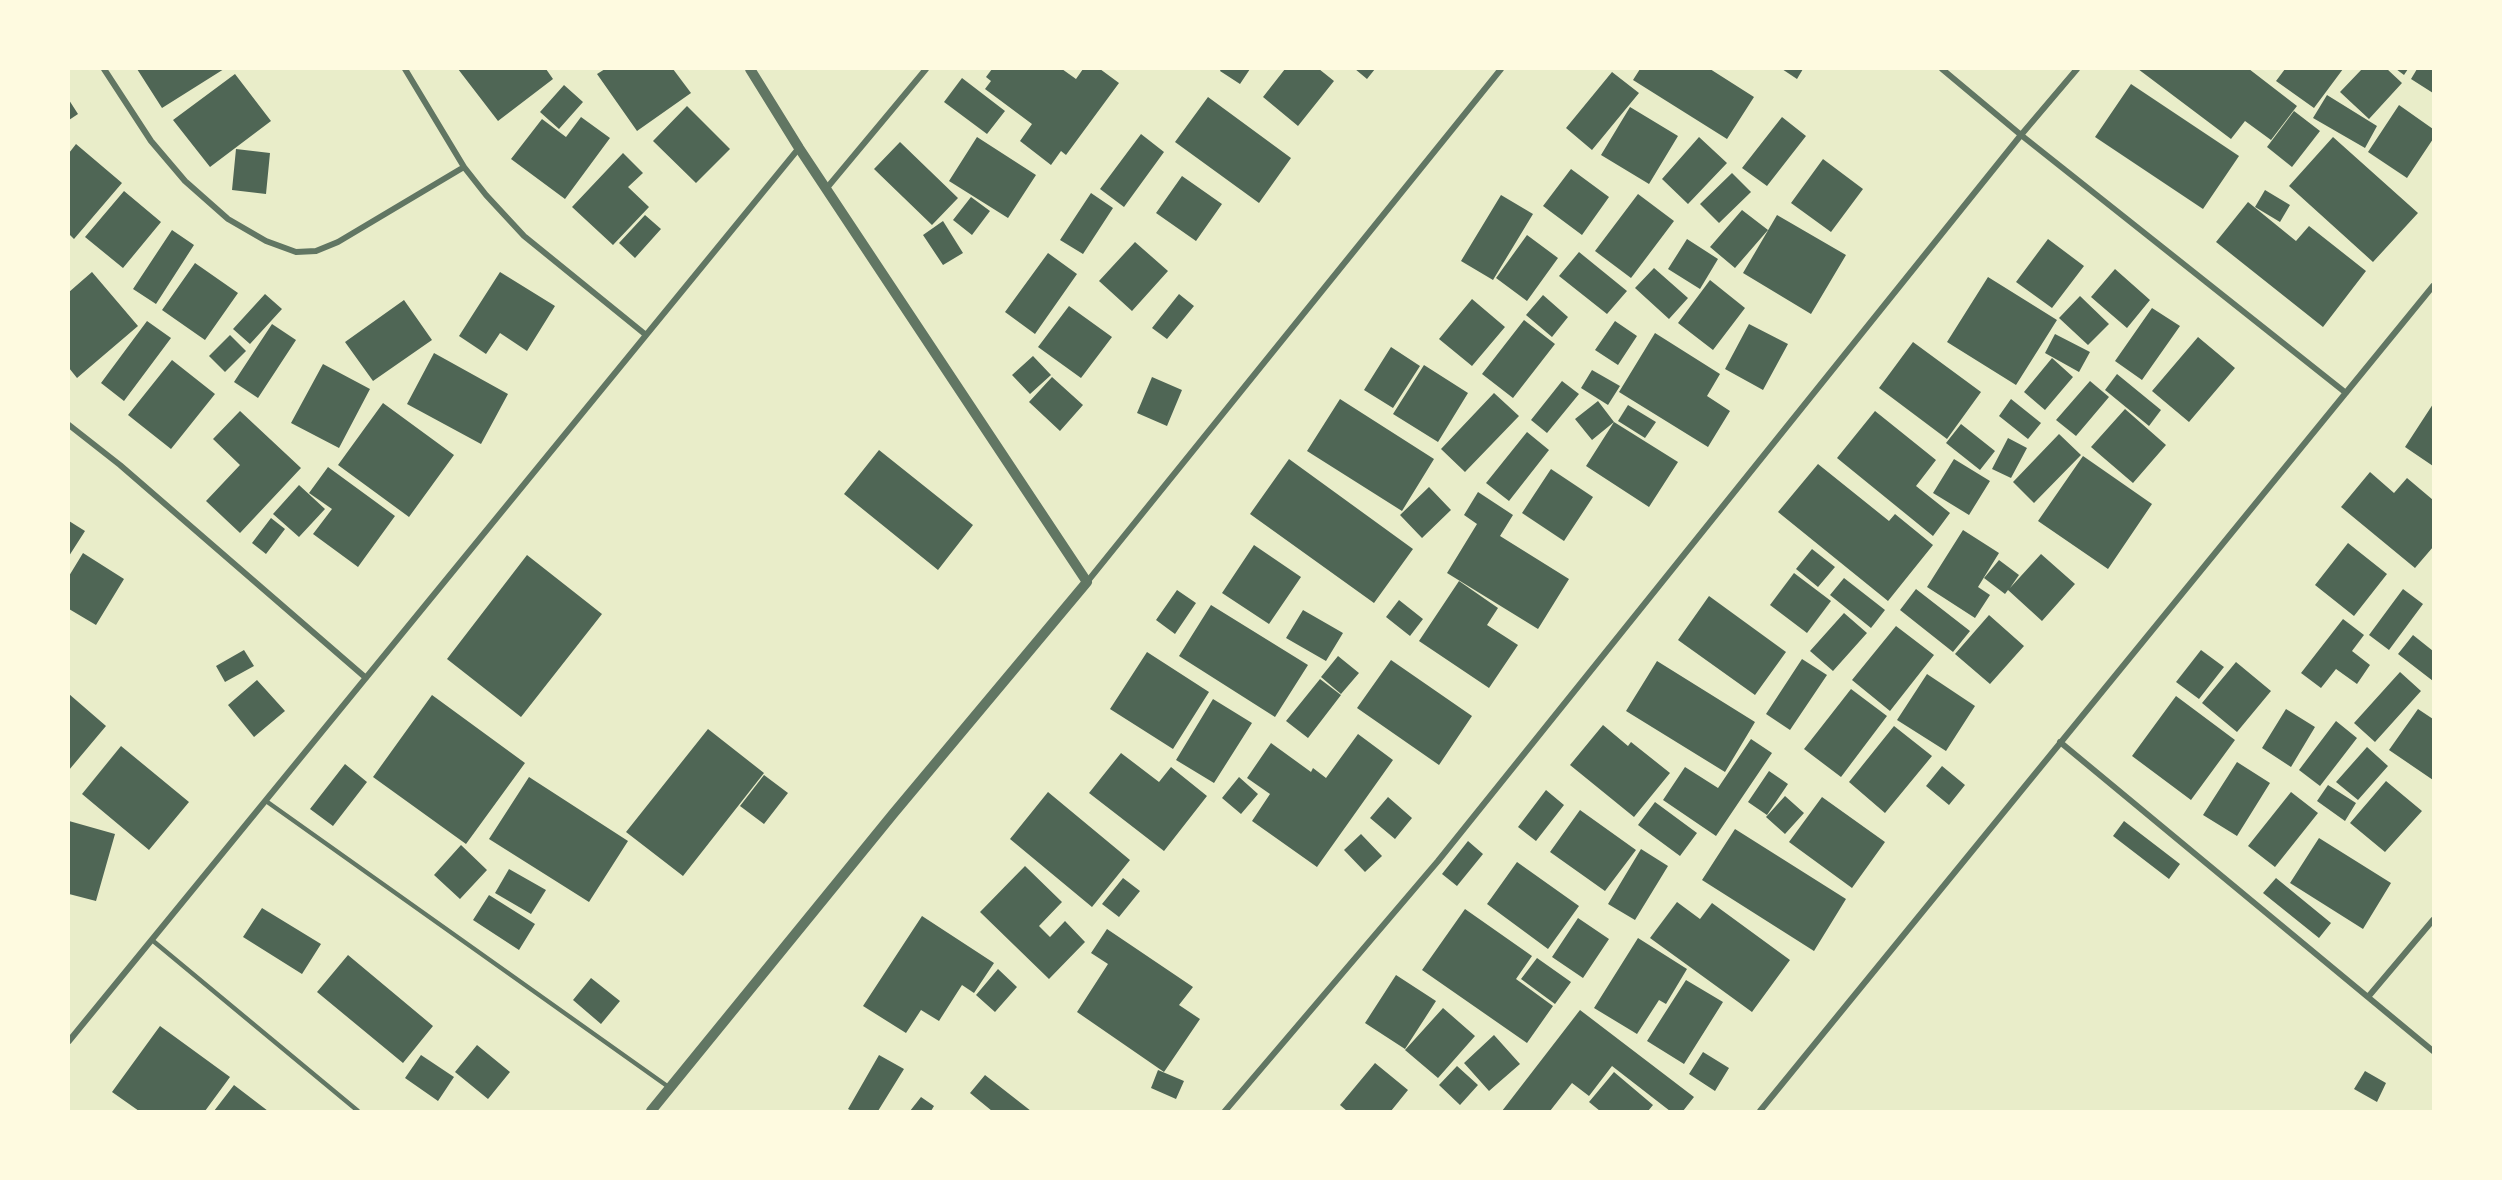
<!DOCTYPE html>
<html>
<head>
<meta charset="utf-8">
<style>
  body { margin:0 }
  #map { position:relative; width:2502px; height:1180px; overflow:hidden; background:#e9edc9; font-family:"Public Sans",sans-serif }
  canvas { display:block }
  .frame { position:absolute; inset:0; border:70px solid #fefae0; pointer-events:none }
</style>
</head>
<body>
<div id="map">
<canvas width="2502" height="1180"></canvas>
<div class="frame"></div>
</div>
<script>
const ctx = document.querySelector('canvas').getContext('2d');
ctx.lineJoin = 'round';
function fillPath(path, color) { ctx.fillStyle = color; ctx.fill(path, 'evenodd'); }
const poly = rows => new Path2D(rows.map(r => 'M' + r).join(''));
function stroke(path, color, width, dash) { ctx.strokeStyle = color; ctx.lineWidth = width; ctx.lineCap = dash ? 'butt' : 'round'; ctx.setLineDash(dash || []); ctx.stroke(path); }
fillPath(poly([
  [137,69,224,69,162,108],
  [458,69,546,69,553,79,498,121],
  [605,69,673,69,691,93,637,131,597,74],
  [992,69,1062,69,1076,79,1083,69,1100,69,1119,83,1066,155,1061,151,1051,165,1020,141,1032,124,985,89,991,81,986,77],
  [1221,69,1250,69,1240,84,1220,71],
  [1285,69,1319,69,1334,81,1298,126,1263,97],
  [1355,69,1375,69,1367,79],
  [1640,69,1710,69,1754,97,1727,139,1633,80],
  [1782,69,1803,69,1797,79],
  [2138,69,2249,69,2297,106,2271,140,2245,121,2231,139],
  [2285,69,2343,69,2314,108,2276,81],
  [2362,69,2387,69,2402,83,2369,119,2340,92],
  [2396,69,2408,69,2404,75],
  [2417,69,2433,69,2433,93,2411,79],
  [1612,72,1639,93,1592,150,1566,128],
  [235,74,271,121,210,167,173,120],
  [962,78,1005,111,987,134,944,102],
  [2131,84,2239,156,2203,209,2095,137],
  [564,85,583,102,559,129,540,112],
  [2327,95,2377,126,2365,148,2313,118],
  [1208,97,1291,158,1259,203,1175,142],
  [69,100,78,114,69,120],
  [2399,105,2433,129,2433,139,2407,178,2368,152],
  [687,106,730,149,696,183,653,141],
  [1630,107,1678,136,1649,184,1601,155],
  [2294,111,2320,131,2292,167,2267,147],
  [581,117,610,138,565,199,511,159,542,119,566,137],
  [1782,117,1806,136,1767,186,1742,168],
  [1141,134,1164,152,1124,207,1100,189],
  [977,137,1036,175,1008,218,949,181],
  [1699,137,1727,163,1688,204,1662,179],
  [2333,137,2418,213,2373,262,2289,186],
  [900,142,958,198,932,225,874,169],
  [76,144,122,183,74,239,69,234,69,153],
  [236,149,270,153,266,194,232,190],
  [623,153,643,173,628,187,649,207,613,245,572,207],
  [1823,159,1863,189,1831,232,1791,203],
  [1571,169,1609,197,1582,235,1543,206],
  [1732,173,1751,192,1719,223,1700,204],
  [1182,176,1222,204,1196,241,1156,213],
  [2265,190,2290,205,2280,222,2255,207],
  [124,191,161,222,123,268,85,237],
  [1091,193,1113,208,1083,254,1060,240],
  [1638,194,1674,221,1631,278,1595,251],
  [1501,195,1533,214,1493,280,1461,261],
  [971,197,990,211,972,235,953,220],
  [2248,202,2296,241,2309,226,2366,271,2323,327,2216,242],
  [1742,210,1768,230,1735,268,1710,247],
  [645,215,661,229,635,258,619,243],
  [1777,215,1846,255,1811,314,1743,273],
  [943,221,963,253,943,265,923,235],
  [172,230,194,245,156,304,133,289],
  [1527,235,1558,258,1527,301,1496,278],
  [1687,239,1718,259,1700,289,1668,269],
  [2048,239,2084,266,2052,308,2016,282],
  [1135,242,1168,271,1132,311,1099,281],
  [1579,252,1627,291,1607,314,1559,276],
  [1048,253,1077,274,1035,334,1005,312],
  [195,263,238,293,205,340,162,310],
  [1654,268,1688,298,1669,319,1635,288],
  [2115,269,2150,300,2127,328,2091,297],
  [92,272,138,326,77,378,69,368,69,292],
  [500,272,555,306,527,351,500,333,486,354,459,336],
  [1988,277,2057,320,2016,385,1947,342],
  [1710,280,1745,308,1713,350,1678,323],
  [265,294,282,309,250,344,233,329],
  [1179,294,1194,306,1167,339,1152,328],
  [1543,295,1568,317,1552,337,1526,315],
  [2080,296,2109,324,2088,345,2059,318],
  [1472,299,1505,327,1472,366,1439,339],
  [404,300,432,340,373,381,345,342],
  [1069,306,1112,337,1081,378,1038,347],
  [2152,308,2180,326,2142,380,2115,361],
  [1524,320,1555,344,1513,398,1482,374],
  [147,321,171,338,124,401,101,383],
  [1615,321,1637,336,1618,365,1595,350],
  [272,324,296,340,258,398,234,382],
  [1749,324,1788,344,1763,390,1725,369],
  [1655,333,1720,374,1707,396,1730,411,1708,447,1619,392],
  [2055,334,2090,352,2079,372,2045,353],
  [230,335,246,351,225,372,209,356],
  [2198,337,2235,368,2189,422,2152,391],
  [1913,342,1981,392,1947,439,1879,388],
  [1391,347,1420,366,1393,408,1364,390],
  [434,353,508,394,481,444,407,404],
  [1033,356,1051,375,1030,394,1012,375],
  [2052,358,2073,377,2045,410,2024,392],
  [172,360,215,394,171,449,128,415],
  [323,364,370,389,339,448,291,423],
  [1424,365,1468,393,1438,442,1393,414],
  [1592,370,1620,386,1608,405,1581,388],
  [2117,374,2161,410,2149,426,2105,390],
  [1052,377,1083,405,1060,431,1029,402],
  [1152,377,1182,390,1167,426,1137,413],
  [1562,381,1579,394,1547,433,1531,420],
  [2090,381,2109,397,2076,436,2056,420],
  [1494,393,1519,416,1465,472,1441,449],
  [1340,399,1434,459,1402,511,1307,451],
  [2011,399,2041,423,2028,439,1999,416],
  [1598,401,1614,422,1678,462,1649,507,1586,466,1614,422,1592,440,1575,419],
  [383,403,454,455,409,517,338,465],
  [2433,404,2433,466,2405,447],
  [1628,405,1656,422,1645,438,1618,421],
  [2125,409,2166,445,2133,483,2091,447],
  [240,411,301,468,240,533,206,501,240,465,213,439],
  [1875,411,1936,460,1916,486,1950,513,1933,536,1837,458],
  [1961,424,1995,451,1980,470,1946,443],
  [1527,432,1549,450,1509,501,1486,483],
  [2059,434,2081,455,2034,503,2013,482],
  [2008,438,2027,448,2011,478,1992,469],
  [879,450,973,525,938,570,844,494],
  [2083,456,2152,504,2108,569,2038,521],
  [1289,459,1413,549,1374,603,1250,514],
  [1954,459,1990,481,1969,515,1933,493],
  [1818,464,1889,521,1895,514,1933,545,1888,601,1778,512],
  [328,467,395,516,358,567,313,534,332,509,309,493],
  [1551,469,1593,497,1564,541,1522,513],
  [2370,472,2394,493,2407,478,2433,500,2433,547,2415,568,2341,507],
  [299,485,325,509,299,537,273,514],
  [1429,487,1451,510,1422,538,1400,515],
  [1478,492,1513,515,1500,536,1569,579,1538,629,1447,573,1477,524,1464,515],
  [271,518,285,529,266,554,252,543],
  [69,521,85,531,69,556],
  [1963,530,1999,553,1978,587,1990,595,1975,618,1927,587],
  [2348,543,2387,574,2354,616,2315,585],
  [1254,545,1301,577,1269,624,1222,593],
  [1812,549,1835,567,1818,587,1796,569],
  [83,553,124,579,96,625,69,609,69,576],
  [2041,554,2075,584,2042,621,2008,590,2005,594,1984,578,1999,560,2019,575,2010,588],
  [527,555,602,614,521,717,447,659],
  [1794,573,1831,601,1807,633,1770,605],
  [1844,578,1885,610,1871,628,1830,595],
  [1459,581,1498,608,1487,625,1518,645,1489,688,1419,641],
  [1916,589,1970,631,1953,652,1900,610],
  [2403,589,2423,604,2389,650,2369,635],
  [1177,590,1196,603,1175,634,1156,620],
  [1709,596,1786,652,1755,695,1678,640],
  [1399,600,1423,619,1410,636,1386,617],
  [1211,605,1308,665,1275,717,1179,656],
  [1303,610,1343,633,1326,661,1286,638],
  [1844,613,1867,633,1833,671,1810,651],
  [1989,615,2024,646,1990,684,1955,654],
  [2343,619,2364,635,2352,651,2370,665,2357,684,2336,669,2321,688,2301,673],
  [1896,626,1934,655,1890,711,1852,680],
  [2413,635,2433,651,2433,681,2398,654],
  [244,650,254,666,225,682,216,666],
  [2201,650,2224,667,2199,699,2176,682],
  [1147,652,1209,692,1173,749,1110,709],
  [1338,656,1359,673,1341,694,1321,677],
  [1802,659,1827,675,1790,730,1766,714],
  [1391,660,1472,716,1439,765,1357,708],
  [1657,661,1755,722,1725,772,1626,711],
  [2236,662,2271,691,2237,732,2202,703],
  [2400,672,2421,691,2375,742,2354,723],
  [1927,674,1975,706,1946,751,1897,720],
  [1320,679,1341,695,1308,738,1286,721],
  [257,680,285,711,254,737,228,705],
  [1851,689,1887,716,1841,777,1804,749],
  [69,694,106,726,69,770],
  [432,695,525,763,466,844,373,777],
  [2176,696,2235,740,2191,800,2132,756],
  [1213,699,1252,723,1214,783,1176,760],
  [2286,709,2315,727,2291,767,2262,748],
  [2418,709,2433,719,2433,780,2389,750],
  [2336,721,2357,738,2320,786,2299,770],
  [1603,725,1628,746,1631,742,1670,773,1634,817,1570,765],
  [1894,726,1932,756,1885,813,1849,782],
  [708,729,764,773,683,876,626,832],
  [1358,734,1393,760,1317,867,1252,821,1270,794,1247,778,1271,743,1311,772,1313,768,1326,778],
  [1751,739,1772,753,1716,836,1663,800,1685,767,1718,788],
  [121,746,189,802,149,850,82,794],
  [2367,747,2388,766,2358,800,2336,782],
  [1121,753,1159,782,1171,767,1207,796,1164,851,1089,793],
  [2237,762,2270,783,2237,836,2203,815],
  [345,764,367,782,333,826,310,809],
  [1942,766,1965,785,1949,805,1926,786],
  [1769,771,1788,784,1767,815,1748,802],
  [764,775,788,793,764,824,740,806],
  [529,777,628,841,589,902,489,839],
  [1239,777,1258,794,1241,814,1222,798],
  [2386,781,2422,811,2385,852,2350,823],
  [2328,785,2356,803,2345,821,2317,801],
  [1546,790,1564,805,1536,841,1518,827],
  [1048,792,1130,860,1092,907,1010,839],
  [2291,792,2318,813,2275,867,2248,846],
  [1785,796,1804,813,1785,834,1766,817],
  [1388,797,1412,818,1395,839,1370,818],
  [1822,797,1885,842,1852,888,1789,842],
  [1655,802,1697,833,1680,856,1638,825],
  [1580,810,1636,850,1605,891,1550,852],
  [69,821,115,834,96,901,69,894],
  [2124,821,2180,864,2169,879,2113,836],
  [1735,829,1846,899,1814,951,1702,880],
  [1361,834,1382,856,1365,872,1344,850],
  [2319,838,2391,883,2363,929,2290,883],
  [1468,841,1483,854,1457,886,1442,874],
  [461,845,487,870,460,899,434,875],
  [1641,849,1668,866,1635,920,1608,904],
  [1517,862,1579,906,1548,949,1487,904],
  [1025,866,1062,902,1039,926,1050,937,1065,921,1085,942,1049,979,980,912],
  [509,869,546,890,531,914,495,893],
  [1123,878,1140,891,1119,917,1102,904],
  [2276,878,2331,923,2319,938,2263,893],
  [489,895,535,924,519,950,473,920],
  [1677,902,1700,919,1712,903,1790,960,1752,1012,1650,938],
  [262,908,321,944,302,974,243,937],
  [1465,909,1532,956,1516,979,1553,1006,1527,1043,1422,970],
  [922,916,994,963,974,993,962,985,939,1021,921,1010,906,1033,863,1006],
  [1578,918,1609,939,1583,978,1552,957],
  [1107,929,1193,987,1179,1005,1200,1019,1164,1072,1077,1012,1108,964,1091,953],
  [1638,938,1687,969,1666,1004,1659,1000,1637,1034,1594,1008],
  [348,955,433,1026,403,1063,317,992],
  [1537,958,1571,982,1555,1004,1521,979],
  [998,969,1017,987,995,1012,976,995],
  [1396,975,1436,1001,1405,1049,1365,1023],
  [591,978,620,1001,601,1024,573,1000],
  [1686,980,1723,1002,1684,1064,1647,1041],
  [1443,1008,1475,1036,1438,1078,1405,1050],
  [1580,1010,1694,1097,1683,1111,1670,1111,1612,1066,1589,1096,1572,1083,1550,1111,1502,1111],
  [160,1026,230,1077,205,1111,139,1111,112,1092],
  [1494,1035,1520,1064,1489,1091,1464,1063],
  [477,1045,510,1072,488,1099,455,1072],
  [1703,1052,1729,1068,1715,1091,1689,1074],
  [421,1055,454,1077,438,1101,405,1078],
  [879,1055,904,1069,878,1111,852,1111,848,1109],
  [1375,1063,1408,1090,1391,1111,1347,1111,1340,1105],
  [1457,1066,1478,1085,1460,1105,1439,1085],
  [1158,1070,1184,1081,1176,1099,1151,1088],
  [2365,1071,2386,1083,2377,1102,2354,1089],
  [1614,1072,1653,1105,1648,1111,1600,1111,1589,1102],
  [985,1075,1031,1111,992,1111,970,1093],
  [234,1085,268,1111,214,1111],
  [921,1097,934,1106,931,1111,910,1111]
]), '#4f6655');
stroke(poly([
  [266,801,670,1088],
  [152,940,358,1111]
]), '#617663', 4.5);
stroke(poly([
  [104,69,151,141,185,181,228,219,266,241,296,252,316,251,338,242,464,167],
  [405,69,464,167,486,195,524,236,646,335],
  [1942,69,2021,135,2346,393],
  [826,189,926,69],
  [69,425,120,465,366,678],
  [1087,582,1501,69],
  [2060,742,2433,1051],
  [2368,997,2433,920],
  [69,1041,799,148],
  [1225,1111,1438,861,2021,135,2077,69],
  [1760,1111,2433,286]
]), '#617663', 6);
stroke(poly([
  [651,1111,893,814,1087,582,799,148,750,69]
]), '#617663', 10);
</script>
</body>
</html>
